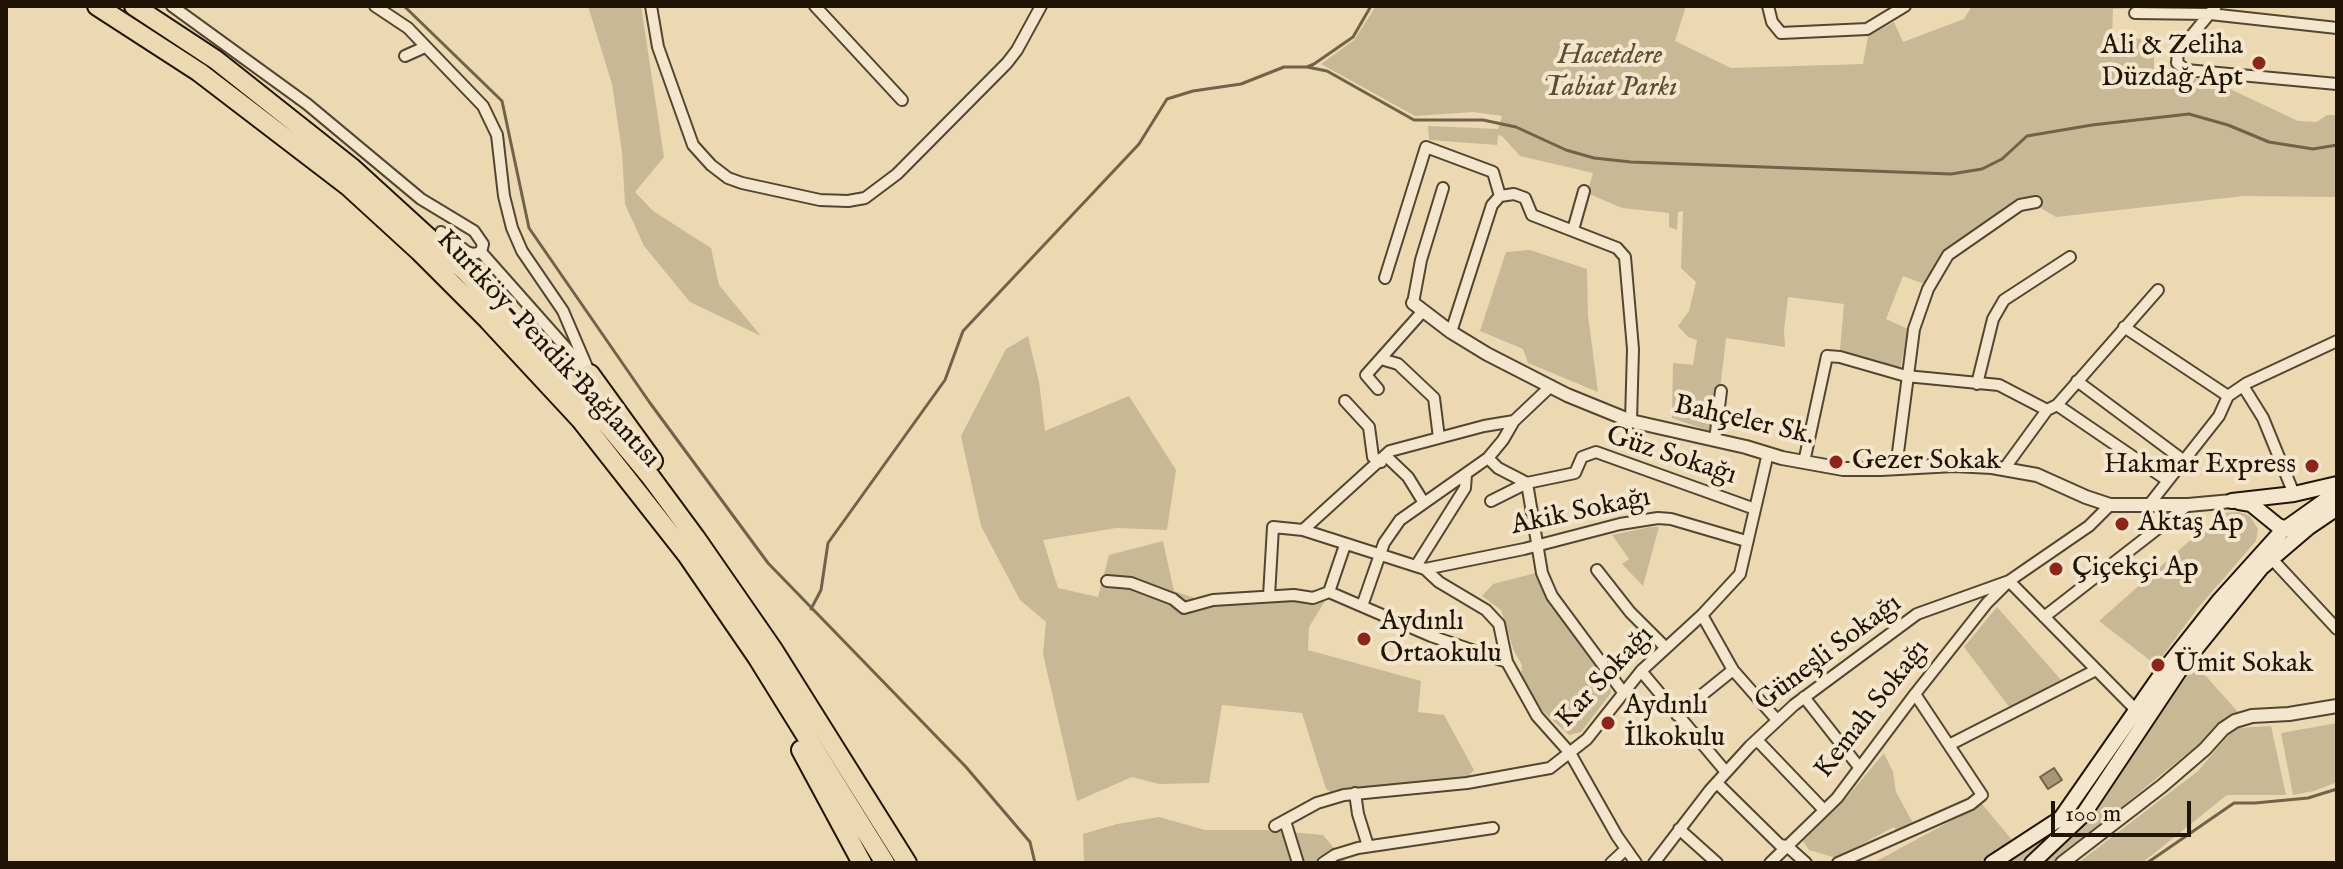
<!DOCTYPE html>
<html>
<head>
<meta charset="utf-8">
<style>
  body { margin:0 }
  #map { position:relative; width:2343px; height:869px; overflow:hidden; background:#ecd9b2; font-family:"IM FELL English",serif }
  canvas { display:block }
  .frame { position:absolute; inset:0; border:8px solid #201505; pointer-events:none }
  .scale { position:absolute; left:2051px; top:801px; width:140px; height:36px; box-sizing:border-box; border:4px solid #201505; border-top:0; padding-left:10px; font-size:24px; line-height:28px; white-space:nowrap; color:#201505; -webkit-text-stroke:6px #f3e6cd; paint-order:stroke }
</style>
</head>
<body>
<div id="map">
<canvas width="2343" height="869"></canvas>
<div class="frame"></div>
<div class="scale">100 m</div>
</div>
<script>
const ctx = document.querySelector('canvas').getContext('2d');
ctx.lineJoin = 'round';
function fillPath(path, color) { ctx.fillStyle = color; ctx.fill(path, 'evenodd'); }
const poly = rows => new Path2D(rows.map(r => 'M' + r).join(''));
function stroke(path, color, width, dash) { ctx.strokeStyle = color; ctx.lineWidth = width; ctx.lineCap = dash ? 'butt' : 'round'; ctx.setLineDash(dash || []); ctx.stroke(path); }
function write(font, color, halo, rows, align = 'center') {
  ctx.font = font + ' "IM FELL English",serif'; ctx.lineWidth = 8; ctx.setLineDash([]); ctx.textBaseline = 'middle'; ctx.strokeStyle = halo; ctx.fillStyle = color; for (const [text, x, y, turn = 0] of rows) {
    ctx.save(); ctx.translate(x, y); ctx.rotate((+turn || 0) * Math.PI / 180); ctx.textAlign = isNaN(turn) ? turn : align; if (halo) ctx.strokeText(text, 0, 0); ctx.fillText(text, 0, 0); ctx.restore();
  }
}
fillPath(poly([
  [588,6,641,6,664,157,635,192,653,211,711,248,719,285,761,336,690,302,644,246,625,204,622,152,612,84],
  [1376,6,1686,6,1675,41,1731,68,1863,64,1868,36,1894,22,1903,42,1964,19,1972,6,2165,6,2113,9,2112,38,2154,39,2154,74,2185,76,2230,89,2298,121,2317,122,2327,115,2337,115,2337,197,2244,196,2056,217,2022,197,1948,252,1930,286,1903,276,1886,319,1908,329,1900,370,1840,350,1844,304,1788,297,1784,330,1785,347,1726,338,1715,433,1672,418,1673,363,1693,365,1697,340,1688,337,1678,326,1689,311,1696,282,1681,268,1683,211,1678,212,1677,230,1669,227,1669,213,1622,208,1587,193,1593,173,1520,156,1502,136,1498,135,1497,145,1429,140,1428,126,1498,129,1502,116,1473,112,1415,116,1321,64,1354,40],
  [1530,250,1587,269,1588,315,1598,392,1528,363,1523,349,1480,331,1506,252],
  [1028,336,1039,382,1045,431,1129,396,1176,470,1167,530,1116,528,1043,540,1058,588,1098,597,1109,555,1163,541,1174,591,1215,605,1327,598,1309,627,1308,650,1421,681,1418,712,1444,715,1474,770,1466,779,1357,788,1331,792,1326,789,1302,713,1222,705,1209,783,1159,784,1132,777,1077,801,1043,654,1046,622,1020,600,981,526,961,436,1006,349],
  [2239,512,2250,516,2258,529,2256,541,2197,609,2156,665,2099,621,2221,513],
  [1650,527,1659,527,1643,586,1622,564,1629,559,1612,535],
  [1536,573,1552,602,1610,681,1611,693,1581,732,1569,735,1537,706,1521,677,1522,665,1514,651,1501,610,1482,596,1493,584],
  [1997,607,2061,680,2010,708,1964,647],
  [2195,664,2238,712,2098,826,2059,863,2042,863,2087,823],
  [2337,723,2337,782,2314,791,2293,795,2281,733],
  [2271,726,2286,795,2227,795,2142,863,2078,863,2198,771,2225,739,2237,728],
  [1884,753,1893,772,1896,792,1913,823,1897,831,1894,827,1836,858,1809,850,1803,841,1842,803],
  [1982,804,2012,840,1978,863,1873,863],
  [1159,817,1205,830,1266,830,1323,835,1347,863,1084,863,1083,834,1117,824],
  [2058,830,2021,863,2003,863,2027,849]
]), '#c9b895');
const water = poly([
  [2054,768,2062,780,2048,789,2040,777,2054,768]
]);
fillPath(water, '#a79677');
stroke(water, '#716249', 2);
stroke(poly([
  [404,6,502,101,529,228,650,403,768,563,966,767,1030,842,1035,863],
  [1307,67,1327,71,1414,120,1483,120,1516,127,1566,150,1594,158,1631,162,1951,174,1982,169,2002,159,2027,136,2092,125,2189,114,2228,125,2269,142,2313,149,2337,145],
  [811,609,821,590,828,543,945,380,963,331,1139,144,1167,99,1193,91,1241,84,1284,67,1307,67,1314,64,1353,37,1371,6],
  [2147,863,2234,803,2255,803,2308,798,2337,789]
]), '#716249', 3);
const minor = poly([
  [172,6,307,104,421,199,474,231,483,244,481,252,473,254,467,252,441,232],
  [375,6,408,28,483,106,497,135,504,196,512,228,522,251,563,311,590,374],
  [651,6,658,47,693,145,711,165,728,178,742,183,820,200,848,201,865,198,897,174,1007,63,1017,50,1041,6],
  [815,6,902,100],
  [1768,6,1772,22,1781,33,1867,29,1905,6],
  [2216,6,2178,52,2177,63,2186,70,2337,84],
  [2135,13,2210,14,2337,28],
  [405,56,425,47],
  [1573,230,1584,191],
  [481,252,583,367],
  [1385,278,1426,147,1493,172,1500,196],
  [1413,303,1421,260,1443,188],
  [2124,327,2228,396],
  [1451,332,1492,205,1500,196,1514,194,1525,198,1532,215,1617,248,1625,257,1633,349,1631,421],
  [1381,359,1398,364,1434,398,1439,438],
  [2077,381,2183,460],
  [1977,384,1993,319,2004,300,2070,257],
  [2243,386,2263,418,2294,494],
  [1378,389,1366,375,1423,311],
  [1345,401,1369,427,1373,457,1381,462],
  [2057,405,2167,480],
  [1715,440,1721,391],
  [1386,456,1408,477,1424,503],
  [1488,458,1498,468,1527,483,1542,573,1552,596,1623,692],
  [1804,462,1827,356,1840,357,1906,376,1999,385,2047,410],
  [1896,468,1914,329,1928,289,1948,255,2020,205,2036,202],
  [2004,469,2047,410,2057,405,2158,290],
  [1491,501,1527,483,1575,473,1582,457,1596,452,1755,509],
  [2148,506,2219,416,2228,396,2247,383,2337,341],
  [1303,530,1390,451,1484,426,1514,421,1551,386],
  [2271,558,2337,629],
  [1416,566,1465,488,1466,475],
  [1425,569,1524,549,1620,524,1658,518,1671,519,1746,541],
  [1597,570,1630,612,1665,647],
  [1107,581,1131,583,1173,599,1184,608,1213,600,1294,595,1313,598,1329,592],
  [1329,592,1431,636,1507,662,1537,716,1570,753,1617,836,1636,863],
  [1329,592,1345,545],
  [1269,596,1273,527,1303,530,1425,569,1439,582,1486,610,1499,624,1507,662],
  [1362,606,1384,543,1400,520,1488,458,1503,440,1514,421],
  [1702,615,1733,670,1777,720],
  [2044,617,2188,505],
  [1641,671,1726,772],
  [1804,697,1859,767],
  [1677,715,1733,670],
  [1757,740,1824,810],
  [1949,745,2096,670],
  [1717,783,1780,845,1787,846,1806,863],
  [1355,793,1358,814,1368,846],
  [1285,821,1298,863],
  [1275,826,1317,803,1344,795,1467,783,1550,768,1587,739,1641,671,1702,615,1740,574,1768,453],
  [1679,829,1717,863],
  [1323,863,1335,855,1358,848,1493,828],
  [1611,863,1626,849],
  [1654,863,1710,790,1750,746,1794,705,1917,614,2009,581,2089,526,2110,505],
  [1770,863,1837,798,1915,694,1987,603,2009,581,2136,710],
  [1838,863,1971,804,1982,795,1915,694]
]);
const tertiary = poly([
  [1413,303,1451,332,1487,354,1567,395,1631,421,1746,447,1782,458,1843,469,1881,469,1954,465,1992,467,2037,475,2086,497,2110,505,2188,505,2232,501],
  [2062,863,2162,786,2205,749,2223,729,2235,721,2252,716,2289,714,2337,706]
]);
const secondary = poly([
  [2232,501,2294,494,2337,484],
  [2239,502,2251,504,2278,526,2293,531],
  [1992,863,2061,818,2165,669,2218,602,2282,531,2337,492],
  [2032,863,2083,815,2185,662,2261,568,2309,527,2337,508]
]);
const motorway = poly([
  [97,6,199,72,348,186,419,251,488,320,580,419,687,555,757,657,885,863],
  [134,6,216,60,351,167,465,271,587,400,650,476,695,537,774,651,907,863],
  [590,374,653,461],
  [801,750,862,863]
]);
stroke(minor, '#534630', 14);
stroke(tertiary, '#534630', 16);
stroke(secondary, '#201505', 18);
stroke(motorway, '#201505', 22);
stroke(minor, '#f3e6cd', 10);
stroke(tertiary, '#f3e6cd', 12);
stroke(secondary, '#f3e6cd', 14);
stroke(motorway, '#ecd9b2', 18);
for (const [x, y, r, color] of [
  [2259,63,8,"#8f2418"],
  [1836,462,8,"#8f2418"],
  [2312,466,8,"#8f2418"],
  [2122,524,8,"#8f2418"],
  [2056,569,8,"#8f2418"],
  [1364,639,8,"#8f2418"],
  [2158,665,8,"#8f2418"],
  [1608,723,8,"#8f2418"]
]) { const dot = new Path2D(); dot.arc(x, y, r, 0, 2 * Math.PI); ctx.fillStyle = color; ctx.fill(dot); stroke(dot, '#f3e6cd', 3); }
write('28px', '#201505', '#f3e6cd', [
  ["Ali & Zeliha",2243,47,"right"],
  ["Düzdağ Apt",2243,79,"right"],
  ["Gezer Sokak",1852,462],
  ["Hakmar Express",2296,466,"right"],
  ["Aktaş Ap",2138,524],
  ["Çiçekçi Ap",2072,569],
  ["Aydınlı",1380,623],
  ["Ortaokulu",1380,655],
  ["Ümit Sokak",2174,665],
  ["Aydınlı",1624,707],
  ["İlkokulu",1624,739]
], 'left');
write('italic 28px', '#5b4e37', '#f3e6cd', [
  ["Hacetdere",1610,57],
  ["Tabiat Parkı",1610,89]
]);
write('28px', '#201505', '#f3e6cd', [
  ["Kurtköy-Pendik Bağlantısı",547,350,47],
  ["Bahçeler Sk.",1744,422,13],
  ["Güz Sokağı",1671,457,18],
  ["Akik Sokağı",1581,513,-12],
  ["Güneşli Sokağı",1829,654,-37],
  ["Kar Sokağı",1606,678,-47],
  ["Kemah Sokağı",1873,710,-52]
]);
</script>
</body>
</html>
